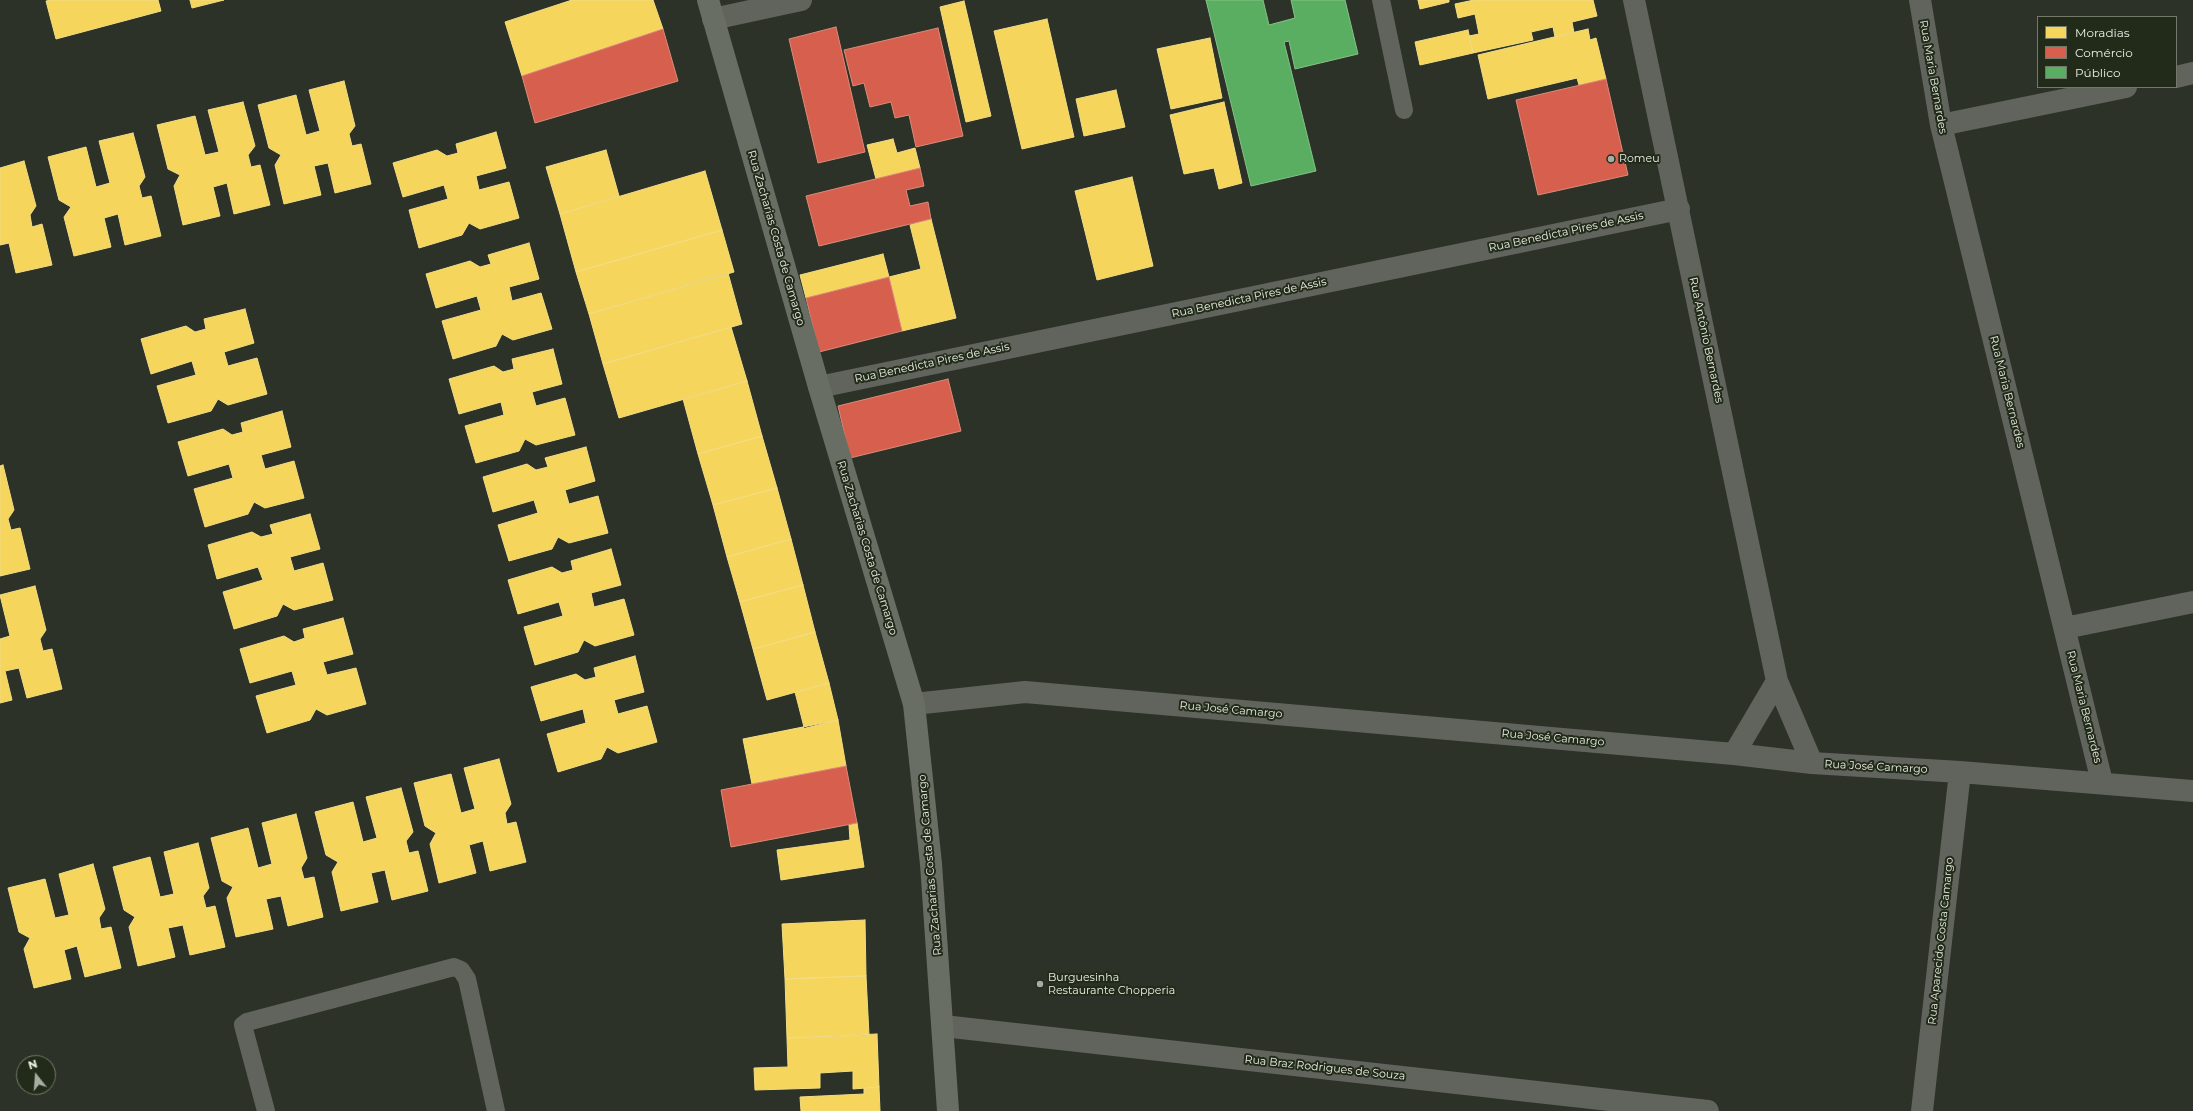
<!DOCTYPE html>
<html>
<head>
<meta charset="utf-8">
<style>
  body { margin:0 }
  #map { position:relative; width:2193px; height:1111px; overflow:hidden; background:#2c3227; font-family:Montserrat,sans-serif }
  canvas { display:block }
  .legend { position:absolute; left:2037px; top:16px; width:140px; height:72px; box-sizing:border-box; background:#222b1a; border:1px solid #72796b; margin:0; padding:5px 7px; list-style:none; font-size:12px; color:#e9efe4 }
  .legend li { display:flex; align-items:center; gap:8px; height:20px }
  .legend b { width:20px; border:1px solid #72796b }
  .north { position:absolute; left:16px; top:1055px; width:40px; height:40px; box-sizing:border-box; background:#222b1a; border:1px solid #72796b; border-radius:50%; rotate:343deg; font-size:11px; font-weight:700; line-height:16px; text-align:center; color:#e9efe4 }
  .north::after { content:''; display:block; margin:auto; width:14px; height:18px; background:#a7ada2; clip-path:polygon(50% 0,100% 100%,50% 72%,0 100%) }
</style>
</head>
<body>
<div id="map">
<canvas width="2193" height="1111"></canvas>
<ul class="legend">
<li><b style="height:11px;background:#f6d55c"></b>Moradias</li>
<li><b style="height:11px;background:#d6604d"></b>Comércio</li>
<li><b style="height:11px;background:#5aae61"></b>Público</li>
</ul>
<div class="north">N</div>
</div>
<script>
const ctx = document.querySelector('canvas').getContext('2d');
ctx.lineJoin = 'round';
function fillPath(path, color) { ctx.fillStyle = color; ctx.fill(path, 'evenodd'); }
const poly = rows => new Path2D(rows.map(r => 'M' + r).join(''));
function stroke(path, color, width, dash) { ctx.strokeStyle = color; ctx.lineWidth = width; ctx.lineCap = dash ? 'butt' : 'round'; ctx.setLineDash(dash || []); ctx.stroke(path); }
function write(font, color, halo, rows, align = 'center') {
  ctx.font = font + ' Montserrat,sans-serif'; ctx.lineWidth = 4; ctx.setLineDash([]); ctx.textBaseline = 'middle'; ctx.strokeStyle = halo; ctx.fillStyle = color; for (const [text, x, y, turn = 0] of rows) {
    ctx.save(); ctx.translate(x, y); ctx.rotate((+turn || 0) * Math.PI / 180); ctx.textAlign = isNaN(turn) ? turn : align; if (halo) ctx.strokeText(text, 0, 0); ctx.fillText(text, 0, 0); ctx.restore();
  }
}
const homes = poly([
  [51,0,158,0,161,11,56,39,46,1,51,0],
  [190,0,224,0,192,8,190,0],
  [572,0,653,0,663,29,522,76,505,22,572,0],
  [1418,0,1449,0,1449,2,1420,9,1418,0],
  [1474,0,1593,0,1597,16,1572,22,1574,33,1555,37,1553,27,1531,32,1533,40,1473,53,1469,36,1479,34,1475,14,1458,18,1455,4,1474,0],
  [964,1,991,116,966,122,940,7,964,1],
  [1047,19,1074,137,1022,149,994,31,1047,19],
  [1588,29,1590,40,1596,38,1606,79,1579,85,1577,78,1488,99,1478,55,1588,29],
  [1468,30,1473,53,1420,65,1415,42,1468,30],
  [1210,38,1222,98,1171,109,1157,49,1210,38],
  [344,81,355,126,349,134,352,146,361,144,371,184,335,193,328,163,314,166,321,195,284,204,275,165,281,155,269,148,258,105,296,95,306,135,320,131,309,90,344,81],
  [1116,90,1125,127,1084,136,1076,99,1116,90],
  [243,102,255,146,248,155,251,167,260,165,270,205,234,214,227,183,213,187,220,216,183,225,174,186,180,175,168,169,157,125,195,116,205,155,219,152,208,110,243,102],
  [1224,102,1242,183,1219,189,1214,168,1184,174,1170,115,1224,102],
  [496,132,506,168,476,176,479,190,509,182,519,218,480,229,469,223,462,235,419,248,409,210,448,199,444,185,403,197,393,163,437,150,447,156,458,153,456,144,496,132],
  [133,133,145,177,139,186,142,198,151,196,161,236,125,245,118,214,104,218,111,247,74,256,64,217,71,207,59,200,48,157,86,147,96,187,110,183,99,141,133,133],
  [893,139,897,153,915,148,920,168,876,179,867,145,893,139],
  [606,150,619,196,560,214,546,167,606,150],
  [24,161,36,206,30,215,32,227,42,224,52,265,16,273,9,243,0,245,0,168,24,161],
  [705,171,722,230,576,272,560,214,705,171],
  [1132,177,1153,266,1097,280,1075,191,1132,177],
  [931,219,956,318,902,331,889,277,921,269,910,225,931,219],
  [722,230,734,272,589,314,576,272,722,230],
  [529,243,539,279,509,287,512,301,541,293,552,329,513,340,502,334,496,346,453,359,442,321,481,310,477,296,436,308,426,274,470,261,480,267,491,264,488,255,529,243],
  [883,254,889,277,806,298,800,275,883,254],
  [728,273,742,324,603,364,589,314,728,273],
  [245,309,254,343,224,352,228,366,257,358,267,394,228,405,218,399,211,411,168,423,157,386,196,375,192,361,151,374,141,339,186,326,195,332,206,329,204,319,245,309],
  [731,327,747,381,619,418,603,364,731,327],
  [553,349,562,384,532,392,536,406,565,398,575,435,536,445,525,439,519,451,476,463,465,426,504,415,501,402,459,414,449,379,494,366,503,372,514,369,512,359,553,349],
  [747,381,762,436,698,454,683,399,747,381],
  [282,411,291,447,261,455,265,469,294,461,304,498,265,508,254,502,248,514,205,527,194,489,233,478,229,464,188,476,178,442,223,429,232,435,243,432,241,423,282,411],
  [762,436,777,488,713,505,698,454,762,436],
  [586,447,595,481,565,490,569,504,598,496,608,533,569,543,558,537,552,549,509,561,498,525,538,513,534,500,493,512,483,477,527,464,536,470,548,467,545,458,586,447],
  [3,465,14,510,8,519,11,530,20,528,30,569,0,576,0,466,3,465],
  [777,488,791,539,727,557,713,505,777,488],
  [310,514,320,549,290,557,294,571,323,563,333,600,294,610,283,604,277,616,234,629,223,592,263,580,258,567,217,579,208,545,252,532,261,537,273,534,270,525,310,514],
  [791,539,803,585,740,602,727,557,791,539],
  [611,549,621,585,591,593,594,607,624,599,634,635,595,646,584,640,578,652,535,665,524,627,563,616,559,602,518,614,508,580,552,567,562,573,573,570,571,561,611,549],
  [803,585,815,632,753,649,740,602,803,585],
  [35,586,46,630,40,639,43,651,52,649,62,689,27,698,19,668,5,671,12,700,0,703,0,639,10,636,0,595,35,586],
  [343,618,353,654,323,662,327,675,356,668,366,704,327,715,316,709,310,720,267,733,256,696,296,685,292,671,250,683,240,649,284,636,294,642,305,638,303,629,343,618],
  [815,632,829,683,767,700,753,649,815,632],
  [635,656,644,692,614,700,618,714,647,706,657,742,618,753,607,747,601,759,558,772,547,734,586,723,583,709,541,721,531,687,576,674,585,680,596,677,594,668,635,656],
  [829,683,838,720,802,729,804,727,795,692,829,683],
  [838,720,846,766,752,784,743,739,838,720],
  [499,759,511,804,505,813,507,824,516,822,526,862,490,871,483,841,469,845,476,873,439,883,430,844,436,833,425,826,414,783,451,774,461,813,475,809,464,768,499,759],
  [401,788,413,832,406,841,409,853,418,851,428,891,392,900,385,870,371,873,378,902,341,911,332,872,338,862,326,855,315,812,353,802,363,842,377,838,366,797,401,788],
  [296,814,307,858,301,868,304,879,314,877,323,917,288,926,281,896,266,899,273,929,236,937,227,898,233,887,222,881,211,838,248,828,258,868,272,864,262,823,296,814],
  [857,823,864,867,781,880,777,850,850,840,849,825,857,823],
  [198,843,209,888,203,896,206,908,215,906,225,947,190,955,183,925,168,928,175,957,138,966,129,927,135,917,124,910,113,867,150,857,160,897,174,894,164,852,198,843],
  [93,864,105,909,99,918,101,929,111,927,121,968,85,977,77,946,64,950,71,979,34,988,24,949,30,938,19,932,8,888,45,879,55,918,69,915,59,874,93,864],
  [865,920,866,976,785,979,782,924,865,920],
  [866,976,869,1035,787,1038,785,979,866,976],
  [877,1034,879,1087,853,1089,853,1071,820,1073,820,1088,755,1090,754,1068,788,1067,787,1038,877,1034],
  [879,1087,880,1111,801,1111,800,1097,864,1094,864,1088,879,1087]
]);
fillPath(homes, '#f6d55c');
stroke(homes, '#f2dd85', 1);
const shops = poly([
  [836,27,865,152,818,163,789,39,836,27],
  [938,28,963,136,916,147,909,115,895,118,891,102,870,107,864,83,853,86,844,50,938,28],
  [663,29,678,81,535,123,522,76,663,29],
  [1606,79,1628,175,1538,195,1516,100,1606,79],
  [920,168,924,186,906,190,910,206,928,202,931,219,819,246,806,196,920,168],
  [889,277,902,331,819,352,806,298,889,277],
  [948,379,961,431,850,458,838,406,948,379],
  [846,766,857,823,731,847,721,790,846,766]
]);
fillPath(shops, '#d6604d');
stroke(shops, '#dc8b7a', 1);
const public = poly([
  [1206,0,1263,0,1269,25,1295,18,1291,0,1345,0,1358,54,1295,69,1289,41,1284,42,1316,171,1251,186,1206,0]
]);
fillPath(public, '#5aae61');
stroke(public, '#85c288', 1);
stroke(poly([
  [1381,0,1404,110],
  [266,1111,244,1029,243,1025,247,1022,454,967,461,970,467,979,496,1111]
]), '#60645d', 18);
stroke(poly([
  [1634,0,1777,681,1812,763],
  [1920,0,1941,125,2102,782],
  [713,19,801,0],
  [2176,77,2193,73],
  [1941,125,2126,87],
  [819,387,1679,209],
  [2065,628,2193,602],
  [914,704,1025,692,1734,754,1812,763,1960,772,2193,791],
  [1734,754,1777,681],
  [943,1026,1708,1111],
  [1922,1111,1960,772]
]), '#60645d', 22);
stroke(poly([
  [708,0,819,387,914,704,931,864,948,1111]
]), '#686e63', 22);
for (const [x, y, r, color] of [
  [1611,159,4,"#a7ada2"],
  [1040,984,4,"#a7ada2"]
]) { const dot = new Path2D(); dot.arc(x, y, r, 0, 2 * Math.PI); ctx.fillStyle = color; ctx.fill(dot); stroke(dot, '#222b1a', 1.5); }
write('11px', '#e9efe4', '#222b1a', [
  ["Rua Maria Bernardes",1933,77,80],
  ["Rua Benedicta Pires de Assis",1566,232,-12],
  ["Rua Zacharias Costa de Camargo",776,238,74],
  ["Rua Benedicta Pires de Assis",1249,298,-12],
  ["Rua Antônio Bernardes",1706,340,78],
  ["Rua Benedicta Pires de Assis",932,363,-12],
  ["Rua Maria Bernardes",2007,392,76],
  ["Rua Zacharias Costa de Camargo",867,548,73],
  ["Rua Maria Bernardes",2084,707,76],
  ["Rua José Camargo",1231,710,5],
  ["Rua José Camargo",1553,738,5],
  ["Rua José Camargo",1876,767,3],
  ["Rua Zacharias Costa de Camargo",930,865,-95],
  ["Rua Aparecido Costa Camargo",1941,941,-84],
  ["Rua Braz Rodrigues de Souza",1325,1068,6]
]);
write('11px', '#e9efe4', '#222b1a', [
  ["Romeu",1619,159],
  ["Burguesinha",1048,978],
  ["Restaurante Chopperia",1048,991]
], 'left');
</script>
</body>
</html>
